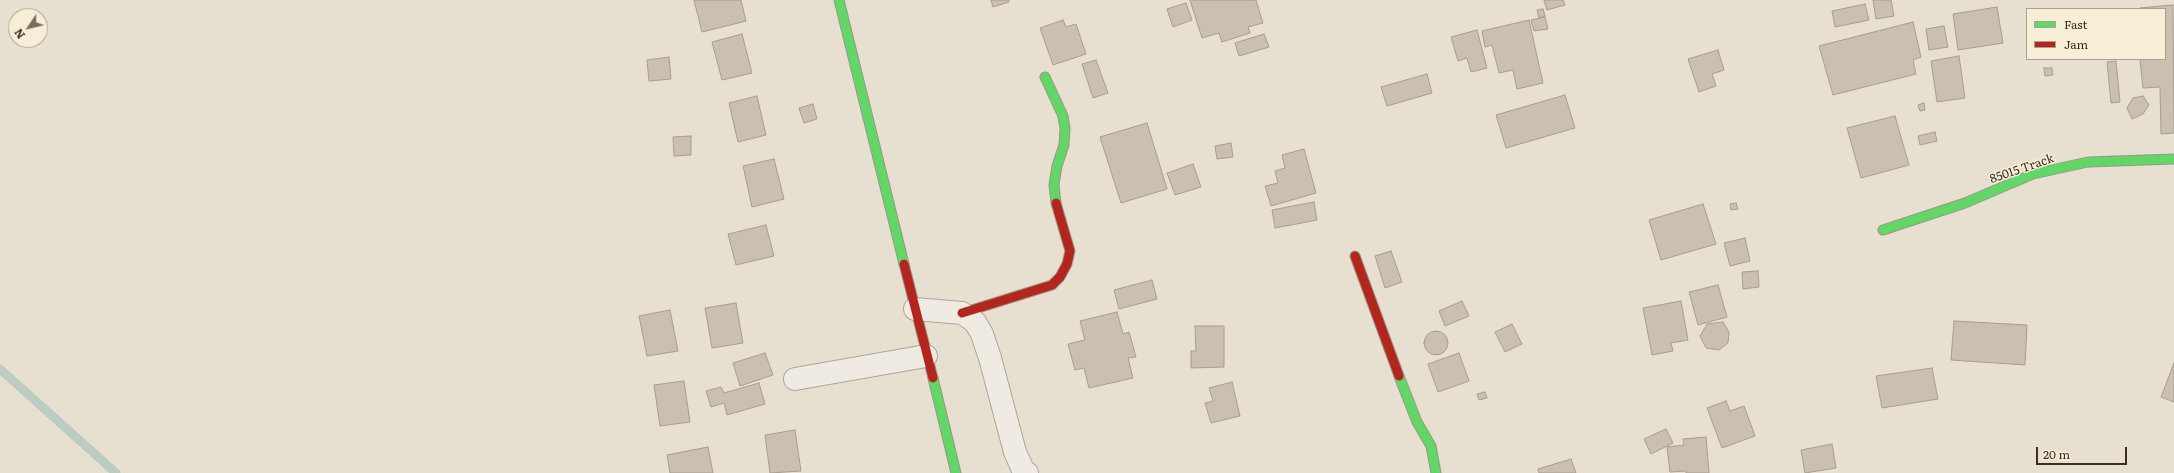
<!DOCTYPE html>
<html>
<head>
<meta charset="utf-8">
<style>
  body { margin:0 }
  #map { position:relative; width:2174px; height:473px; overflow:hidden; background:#e7e0d1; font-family:Literata,serif }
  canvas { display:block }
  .legend { position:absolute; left:2026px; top:8px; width:140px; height:52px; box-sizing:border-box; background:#f7eed8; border:1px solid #ada18e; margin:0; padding:5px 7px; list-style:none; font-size:12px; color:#3d2e20 }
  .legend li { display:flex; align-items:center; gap:8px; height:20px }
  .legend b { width:20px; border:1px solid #ada18e }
  .north { position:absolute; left:8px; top:8px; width:40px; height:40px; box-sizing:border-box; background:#f7eed8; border:1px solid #ada18e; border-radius:50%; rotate:235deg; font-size:11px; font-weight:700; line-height:16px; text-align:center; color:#3d2e20 }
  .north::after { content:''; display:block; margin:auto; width:14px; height:18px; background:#786c5e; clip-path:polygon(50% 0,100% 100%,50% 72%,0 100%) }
  .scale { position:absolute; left:2036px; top:447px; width:91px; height:18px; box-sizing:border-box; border:2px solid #3d2e20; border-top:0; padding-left:5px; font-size:12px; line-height:14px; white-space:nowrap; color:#3d2e20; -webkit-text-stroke:3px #f7eed8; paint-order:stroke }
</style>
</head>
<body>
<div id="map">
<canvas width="2174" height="473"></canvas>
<ul class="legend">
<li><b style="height:5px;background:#63d668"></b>Fast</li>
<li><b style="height:5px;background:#b3261e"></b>Jam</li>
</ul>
<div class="north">N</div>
<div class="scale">20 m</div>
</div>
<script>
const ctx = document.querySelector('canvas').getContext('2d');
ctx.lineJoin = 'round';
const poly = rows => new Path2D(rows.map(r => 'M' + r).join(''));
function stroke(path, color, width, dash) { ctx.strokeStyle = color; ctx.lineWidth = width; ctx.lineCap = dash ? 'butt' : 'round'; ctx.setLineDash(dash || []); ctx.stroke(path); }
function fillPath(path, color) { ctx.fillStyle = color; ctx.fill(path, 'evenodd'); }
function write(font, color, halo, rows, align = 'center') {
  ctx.font = font + ' Literata,serif'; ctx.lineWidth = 3; ctx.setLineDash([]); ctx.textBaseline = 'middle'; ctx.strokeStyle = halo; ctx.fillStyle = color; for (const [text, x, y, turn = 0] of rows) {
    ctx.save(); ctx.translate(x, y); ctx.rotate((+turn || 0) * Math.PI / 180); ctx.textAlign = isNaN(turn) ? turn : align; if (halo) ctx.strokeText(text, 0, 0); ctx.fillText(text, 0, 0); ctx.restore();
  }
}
stroke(poly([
  [0,369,116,473]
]), '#bcccc2', 9);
const building = poly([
  [694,0,741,0,746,21,702,32,694,0],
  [991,0,1009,0,1009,2,993,7,991,0],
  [1190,0,1256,0,1263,23,1248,27,1250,33,1222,42,1219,33,1202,38,1190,0],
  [1544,0,1563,0,1565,5,1547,10,1544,0],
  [1873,0,1891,0,1894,16,1876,19,1873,0],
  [1186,3,1192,20,1173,27,1167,9,1186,3],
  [1865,4,1869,20,1835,27,1832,11,1865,4],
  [2173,5,2174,133,2161,134,2160,87,2143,88,2140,59,2165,59,2165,9,2140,8,2173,5],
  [1997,7,2003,43,1958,50,1953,14,1997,7],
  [1543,9,1545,16,1539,18,1537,10,1543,9],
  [1545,17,1548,29,1534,31,1531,20,1545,17],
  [1063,20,1066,27,1076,24,1086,54,1053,65,1040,28,1063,20],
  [1529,20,1543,83,1517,89,1513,70,1499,73,1492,45,1485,47,1482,31,1529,20],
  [1913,22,1921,57,1913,60,1916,74,1833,95,1819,46,1913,22],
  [1944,26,1948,47,1929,50,1926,29,1944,26],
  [1477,30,1487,68,1471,72,1467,58,1458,61,1451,37,1477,30],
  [742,34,752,73,722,80,712,42,742,34],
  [1264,34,1269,47,1239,56,1235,43,1264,34],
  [1718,50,1724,70,1712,74,1716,86,1699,92,1688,59,1718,50],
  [1959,56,1965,98,1937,102,1931,61,1959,56],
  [669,57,671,79,649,81,647,60,669,57],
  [1096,60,1108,93,1093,98,1082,64,1096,60],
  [2116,61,2120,102,2111,103,2107,62,2116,61],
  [2044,68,2052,68,2053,75,2045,76,2044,68],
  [1427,74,1432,93,1387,106,1381,87,1427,74],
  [1565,95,1575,128,1506,148,1496,115,1565,95],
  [757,96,766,135,738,142,729,103,757,96],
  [2143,96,2149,105,2143,114,2132,119,2127,108,2133,98,2143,96],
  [1924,103,1925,110,1920,111,1918,105,1924,103],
  [813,104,817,119,804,123,799,108,813,104],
  [1895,116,1909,165,1861,178,1847,128,1895,116],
  [1147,123,1167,189,1121,203,1100,137,1147,123],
  [1935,132,1937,141,1920,145,1918,136,1935,132],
  [691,136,691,155,674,156,673,137,691,136],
  [1231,143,1233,157,1217,159,1215,146,1231,143],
  [1304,149,1316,193,1271,206,1265,186,1278,183,1275,171,1285,168,1282,155,1304,149],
  [774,159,784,199,752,207,743,166,774,159],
  [1193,164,1201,187,1175,195,1167,173,1193,164],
  [1314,202,1317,220,1275,228,1272,210,1314,202],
  [1736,203,1738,209,1731,210,1730,204,1736,203],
  [1703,204,1716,244,1661,260,1649,220,1703,204],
  [766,225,774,256,736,265,728,234,766,225],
  [1745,238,1750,261,1730,266,1724,243,1745,238],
  [1391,251,1402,282,1385,288,1375,256,1391,251],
  [1758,271,1759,287,1743,289,1742,272,1758,271],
  [1152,280,1157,299,1119,309,1114,290,1152,280],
  [1718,285,1727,317,1698,325,1689,292,1718,285],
  [1462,301,1469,316,1445,326,1439,311,1462,301],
  [1681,301,1688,340,1671,343,1673,351,1652,355,1643,308,1681,301],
  [736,303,743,343,712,348,705,308,736,303],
  [670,310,678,351,647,356,639,316,670,310],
  [1117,312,1123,334,1129,332,1136,357,1128,358,1133,378,1089,388,1084,368,1075,370,1068,344,1085,340,1080,321,1117,312],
  [1954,321,2027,325,2025,365,1951,360,1954,321],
  [1723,322,1729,332,1728,343,1719,350,1706,348,1700,336,1707,324,1723,322],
  [1512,324,1522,344,1505,352,1495,332,1512,324],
  [1195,326,1224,326,1224,367,1191,368,1191,351,1196,351,1195,326],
  '1424 343a12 12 0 1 1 24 0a12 12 0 1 1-24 0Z',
  [765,353,773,375,740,386,733,363,765,353],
  [1459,353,1469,381,1438,392,1428,364,1459,353],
  [2174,363,2174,402,2161,397,2174,363],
  [1932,368,1938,399,1882,408,1876,376,1932,368],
  [684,381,690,422,660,426,654,385,684,381],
  [1232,382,1240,416,1211,423,1205,403,1213,401,1209,388,1232,382],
  [759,383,765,404,727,415,724,403,711,407,706,391,721,387,724,393,759,383],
  [1485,392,1487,398,1479,400,1477,394,1485,392],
  [1726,401,1730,411,1744,406,1755,436,1722,448,1707,408,1726,401],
  [1666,429,1673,443,1651,454,1644,439,1666,429],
  [795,430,801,471,770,473,765,435,795,430],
  [1706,437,1709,473,1686,473,1686,471,1670,472,1667,447,1684,445,1683,439,1706,437],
  [1832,444,1836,468,1805,473,1801,450,1832,444],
  [708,447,713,473,670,473,667,455,708,447],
  [1571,459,1576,473,1539,473,1538,469,1571,459]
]);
fillPath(building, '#cbbfb2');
stroke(building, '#a89c90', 1);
const street = poly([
  [915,309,962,313,975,322,982,334,990,358,1015,452,1023,470,1027,473],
  [795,379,926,356]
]);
const fast = poly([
  [839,0,904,264],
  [1045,77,1063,116,1065,128,1064,145,1057,166,1054,185,1056,203],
  [1883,230,1965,203,2033,174,2088,162,2174,159],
  [1399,376,1417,422,1431,446,1436,473],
  [933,378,956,473]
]);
const jam = poly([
  [1355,256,1399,376],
  [904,264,933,378],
  [962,313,1052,285,1060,277,1067,264,1070,251,1056,203]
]);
stroke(street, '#ada599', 24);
stroke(fast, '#9c958a', 11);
stroke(jam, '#9c958a', 11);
stroke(street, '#efebe3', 22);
stroke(fast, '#63d668', 9);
stroke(jam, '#b3261e', 9);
write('12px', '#3d2e20', '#f7eed8', [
  ["85015 Track",2022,169,-19]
]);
</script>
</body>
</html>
